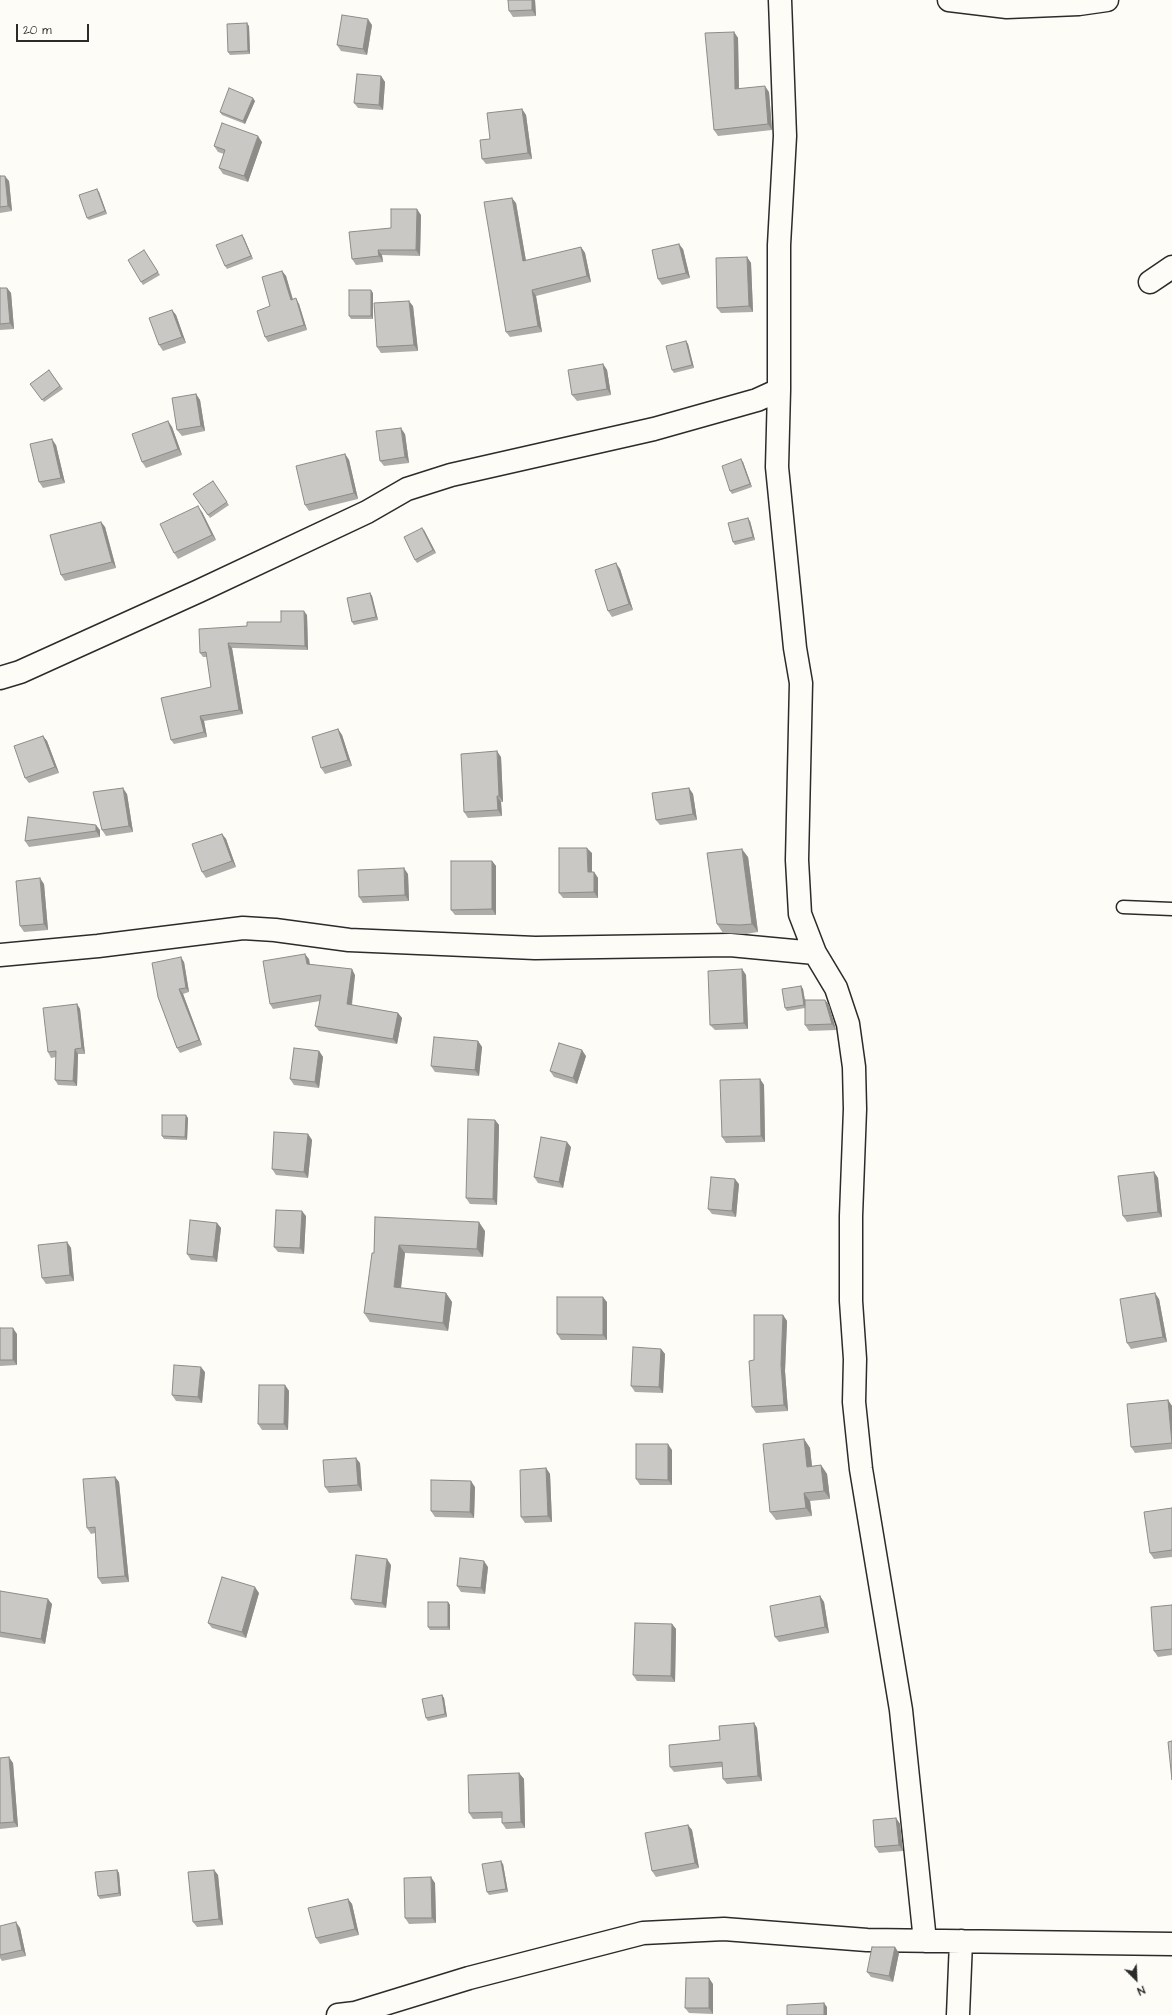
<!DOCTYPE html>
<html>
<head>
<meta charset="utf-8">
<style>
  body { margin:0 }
  #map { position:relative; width:1172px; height:2015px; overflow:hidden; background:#fdfcf7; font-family:"Architects Daughter",sans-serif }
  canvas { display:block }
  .north { position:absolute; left:1116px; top:1959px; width:40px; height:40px; -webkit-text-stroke:3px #fdfcf7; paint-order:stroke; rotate:156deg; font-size:11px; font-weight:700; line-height:16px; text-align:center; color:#2b2b2b }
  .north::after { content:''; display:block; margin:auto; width:14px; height:18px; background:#2b2b2b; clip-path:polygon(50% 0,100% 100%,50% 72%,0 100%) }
  .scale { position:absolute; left:16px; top:24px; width:73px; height:18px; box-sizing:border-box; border:2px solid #2b2b2b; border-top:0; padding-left:5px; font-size:12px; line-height:14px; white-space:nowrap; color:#2b2b2b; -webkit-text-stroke:3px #fdfcf7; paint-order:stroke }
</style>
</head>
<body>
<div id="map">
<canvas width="1172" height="2015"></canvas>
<div class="north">N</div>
<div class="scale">20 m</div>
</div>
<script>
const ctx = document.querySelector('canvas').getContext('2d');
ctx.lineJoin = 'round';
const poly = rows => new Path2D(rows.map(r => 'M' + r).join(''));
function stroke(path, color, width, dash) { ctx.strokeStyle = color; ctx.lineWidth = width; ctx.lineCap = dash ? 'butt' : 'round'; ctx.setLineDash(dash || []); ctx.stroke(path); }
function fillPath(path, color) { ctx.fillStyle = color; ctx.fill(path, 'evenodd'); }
const service = poly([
  [1123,907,1172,909]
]);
const minor = poly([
  [949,0,1007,7,1079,4,1107,0],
  [1150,282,1172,267],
  [779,390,777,467,795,648,801,683,797,860,800,914,815,953,836,988,848,1024,854,1067,855,1109,851,1216,851,1301,855,1359,854,1402,861,1469,901,1710,925,1941],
  [0,678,20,672,199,591,367,512,407,489,451,475,654,429,757,400,779,390,779,245,785,136,780,0],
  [0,955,98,946,243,928,275,930,349,940,535,948,730,945,815,953],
  [338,2015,355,2013,469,1978,643,1933,724,1929,867,1940,1172,1944],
  [958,2015,961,1941]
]);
stroke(service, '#2b2b2b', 15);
stroke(minor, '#2b2b2b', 25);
stroke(service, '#fdfcf7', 12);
stroke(minor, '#fdfcf7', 22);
fillPath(poly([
  [508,0,535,0,536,16,513,17,509,11],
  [372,25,367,55,341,51,337,45],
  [249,26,250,54,230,55,228,52],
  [734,32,738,38,739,89,769,92,772,130,718,136,714,130],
  [381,76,385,82,383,110,358,108,354,103],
  [255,101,245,124,222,115,220,112],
  [522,109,526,115,532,159,486,164,482,159,490,139],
  [262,142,248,182,223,174,219,168,224,154,218,152,214,146],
  [0,176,9,181,12,211,0,213],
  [99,192,107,214,89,220,87,218],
  [516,203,526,261,581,247,585,253,591,282,536,296,542,332,510,337,506,332],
  [421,215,420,256,382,255,383,262,356,265,352,259,391,228],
  [242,235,244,238,253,259,227,269,225,266],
  [683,249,690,278,662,285,658,279],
  [146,253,160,275,143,285,141,282],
  [747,257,751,263,753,312,721,313,717,308],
  [282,271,286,276,293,299,299,304,307,330,268,342,265,337,270,306],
  [0,288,7,288,11,293,14,329,0,330],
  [373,293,373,319,351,319,349,316],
  [413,306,418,351,381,353,377,347],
  [172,310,176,315,186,343,163,351,159,345],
  [686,341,688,344,694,368,674,373,672,370],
  [603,364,607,370,611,395,577,401,572,395],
  [49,370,63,389,44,402,30,384],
  [196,394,200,400,205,431,182,436,177,430],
  [168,421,172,427,182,455,146,468,142,462],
  [405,434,409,463,384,466,380,461],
  [56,445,65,483,43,488,39,482],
  [345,454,349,460,358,499,309,511,305,505],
  [743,462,752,487,732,494,730,491],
  [213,481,229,505,210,518,193,494],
  [202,512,216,540,178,559,174,553],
  [750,521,755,540,735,545,733,542],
  [101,522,105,527,116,568,65,581,61,575],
  [424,530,436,553,417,563,415,560],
  [620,569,633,610,612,617,608,611],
  [370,593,372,596,378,620,354,625,352,622],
  [307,615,308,650,232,648,243,714,204,721,207,737,174,744,171,740,211,687,207,657,203,657,200,653,247,626,281,622],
  [338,729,342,735,352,766,325,774,321,768],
  [43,736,47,741,59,773,29,783,25,778],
  [501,757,503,802,501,802,502,816,468,818,464,812],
  [689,788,693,794,697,820,660,825,656,820],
  [127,794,133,832,106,836,102,830],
  [100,830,100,837,29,847,25,841],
  [222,834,226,839,236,867,206,878,202,872],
  [592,853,592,872,594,872,598,878,598,898,563,898,559,893],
  [748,857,758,932,746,934,723,933,717,924],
  [492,861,496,866,496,915,455,915,451,910],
  [408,874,409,901,363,903,359,897],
  [44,884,48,930,24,932,20,926],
  [309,959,310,964,355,975,352,1005,398,1013,402,1018,397,1044,319,1031,315,1026,320,1001,273,1009,270,1004],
  [184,962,189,992,183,994,202,1045,180,1053,177,1048,158,997],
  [742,969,746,975,748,1029,715,1030,710,1025],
  [801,986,803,989,805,1000,825,1000,829,1005,836,1030,809,1031,805,1025,805,1008,787,1011,785,1008],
  [77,1004,80,1009,85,1054,78,1054,77,1086,58,1085,55,1080,56,1057,51,1058,48,1052],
  [478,1041,482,1047,479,1076,435,1072,431,1066],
  [319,1051,323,1057,319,1088,294,1085,290,1079],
  [586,1056,577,1084,554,1077,550,1071],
  [760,1079,764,1085,765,1142,726,1143,722,1137],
  [188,1118,187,1140,164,1139,162,1136],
  [495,1120,499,1125,497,1205,470,1204,466,1198],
  [308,1134,312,1140,308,1178,276,1175,272,1169],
  [571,1147,563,1188,538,1183,534,1177],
  [1154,1172,1158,1178,1162,1217,1127,1222,1123,1216],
  [739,1184,736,1217,712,1214,708,1209],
  [306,1216,304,1254,278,1252,274,1247],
  [375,1217,485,1231,483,1257,405,1253,401,1288,446,1293,452,1302,448,1331,370,1322,364,1313,374,1253],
  [217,1223,221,1228,217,1262,191,1260,187,1254],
  [67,1242,71,1248,74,1281,46,1284,42,1278],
  [1159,1299,1167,1342,1131,1349,1127,1343],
  [607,1302,607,1340,561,1340,557,1334],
  [783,1315,787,1321,785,1371,788,1411,756,1413,752,1407,754,1360],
  [0,1328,17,1334,17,1365,0,1366],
  [661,1349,665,1354,663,1393,635,1392,631,1386],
  [205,1372,202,1403,176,1401,172,1395],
  [285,1385,289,1391,288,1430,262,1430,258,1424],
  [1168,1400,1172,1406,1172,1449,1135,1453,1131,1447],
  [804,1439,810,1448,812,1466,821,1465,827,1474,830,1499,810,1501,812,1516,776,1520,770,1512],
  [672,1450,672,1485,640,1485,636,1479],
  [360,1463,362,1491,329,1493,325,1487],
  [546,1468,550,1474,552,1522,525,1523,521,1517],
  [115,1477,119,1482,129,1582,102,1584,98,1578,95,1533,91,1534,87,1528],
  [475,1487,474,1518,435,1517,431,1511],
  [1172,1508,1172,1557,1154,1559,1150,1553],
  [391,1565,386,1608,355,1605,351,1599],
  [488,1567,485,1594,461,1592,457,1586],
  [0,1591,52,1604,45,1644,0,1637],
  [259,1593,246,1638,212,1628,208,1623],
  [820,1596,824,1602,829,1633,779,1642,775,1637],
  [448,1602,450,1605,450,1630,430,1630,428,1627],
  [1172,1605,1172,1655,1158,1657,1154,1651],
  [672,1624,676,1629,675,1682,637,1681,633,1675],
  [442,1695,444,1698,447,1717,428,1721,426,1718],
  [754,1723,757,1728,762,1781,727,1784,723,1779,722,1767,674,1772,670,1767],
  [0,1758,13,1763,18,1827,0,1829],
  [519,1773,524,1779,525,1828,506,1829,502,1823,502,1818,473,1819,469,1813],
  [896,1818,900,1824,903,1851,879,1853,875,1847],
  [688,1825,692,1830,699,1868,656,1877,652,1871],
  [503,1864,508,1892,489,1895,487,1892],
  [117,1870,119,1873,121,1896,100,1899,98,1896],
  [214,1870,218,1875,223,1925,197,1927,193,1922],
  [435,1883,436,1923,409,1924,405,1918],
  [348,1899,352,1904,359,1935,320,1944,316,1938],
  [0,1926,20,1928,26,1956,2,1961,0,1958],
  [899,1953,893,1982,871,1977,867,1972],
  [713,1984,713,2014,689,2013,685,2008]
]), '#adaca9');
fillPath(poly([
  [532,0,535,0,536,16,532,10],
  [368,19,372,25,367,55,363,49],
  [247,23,249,26,250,54,248,51],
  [734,32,738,38,739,95,735,89],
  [381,76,385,82,383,110,379,105],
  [765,86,769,92,772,130,768,124],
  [253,98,255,101,245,124,243,121],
  [522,109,526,115,532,159,528,153],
  [258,136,262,142,248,182,244,176],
  [5,176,9,181,12,211,8,206],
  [97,189,99,192,107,214,105,211],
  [512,198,516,203,527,267,523,261],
  [417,209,421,215,420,256,416,250],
  [242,235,244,238,253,259,251,256],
  [679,244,683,249,690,278,686,273],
  [581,247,585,253,591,282,587,276],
  [378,250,382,255,383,262,379,256],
  [747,257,751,263,753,312,749,306],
  [282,271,286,276,294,305,291,300],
  [7,288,11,293,14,329,10,323],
  [371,290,373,293,373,319,371,316],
  [532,290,536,296,542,332,538,326],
  [296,298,299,304,307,330,304,325],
  [409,301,413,306,418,351,414,345],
  [172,310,176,315,186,343,182,337],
  [686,341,688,344,694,368,692,365],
  [603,364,607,370,611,395,607,389],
  [196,394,200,400,205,431,201,426],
  [168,421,172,427,182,455,178,449],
  [401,428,405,434,409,463,405,457],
  [52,439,56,445,65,483,61,478],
  [345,454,349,460,358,499,354,493],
  [741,459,743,462,752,487,750,484],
  [198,506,202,512,216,540,212,535],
  [748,518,750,521,755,540,753,537],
  [101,522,105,527,116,568,112,562],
  [422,528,424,530,436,553,433,550],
  [616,563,620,569,633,610,629,604],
  [370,593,372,596,378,620,376,617],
  [304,611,307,615,308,650,305,646],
  [228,643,232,648,243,714,239,710],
  [200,716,204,721,207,737,204,732],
  [338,729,342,735,352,766,348,760],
  [43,736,47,741,59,773,55,767],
  [497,751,501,757,503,802,499,796],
  [123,788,127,794,133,832,129,826],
  [689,788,693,794,697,820,693,814],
  [497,796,501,802,502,816,498,810],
  [96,825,100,830,100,837,96,831],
  [222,834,226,839,236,867,232,861],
  [587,848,592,853,592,878,588,872],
  [742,849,748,857,758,932,752,924],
  [492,861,496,866,496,915,492,909],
  [404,868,408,874,409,901,405,895],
  [594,872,598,878,598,898,594,892],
  [40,878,44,884,48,930,44,924],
  [305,954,309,959,310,969,307,964],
  [181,957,184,962,189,992,186,988],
  [352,969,355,975,351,1009,347,1004],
  [742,969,746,975,748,1029,744,1023],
  [801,986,803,989,806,1008,804,1005],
  [179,989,183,994,202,1045,199,1040],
  [825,1000,829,1005,836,1030,832,1024],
  [77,1004,80,1009,85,1054,82,1048],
  [398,1013,402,1018,397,1044,393,1039],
  [478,1041,482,1047,479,1076,475,1070],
  [75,1049,78,1054,77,1086,73,1081],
  [582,1050,586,1056,577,1084,573,1078],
  [319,1051,323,1057,319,1088,315,1082],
  [760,1079,764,1085,765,1142,761,1136],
  [186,1115,188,1118,187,1140,185,1137],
  [495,1120,499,1125,497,1205,493,1199],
  [308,1134,312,1140,308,1178,304,1172],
  [567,1142,571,1147,563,1188,559,1182],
  [1154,1172,1158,1178,1162,1217,1158,1212],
  [735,1179,739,1184,736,1217,732,1211],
  [302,1211,306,1216,304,1254,300,1248],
  [479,1222,485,1231,483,1257,477,1249],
  [217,1223,221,1228,217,1262,213,1257],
  [67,1242,71,1248,74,1281,70,1275],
  [399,1245,405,1253,400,1295,394,1287],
  [446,1293,452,1302,448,1331,443,1323],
  [1155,1293,1159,1299,1167,1342,1163,1337],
  [603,1297,607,1302,607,1340,603,1335],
  [783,1315,787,1321,785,1371,788,1411,784,1405,781,1365],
  [13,1328,17,1334,17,1365,13,1360],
  [661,1349,665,1354,663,1393,659,1387],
  [201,1367,205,1372,202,1403,198,1397],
  [285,1385,289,1391,288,1430,284,1424],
  [1168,1400,1172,1406,1172,1442],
  [804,1439,810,1448,813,1476,807,1467],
  [668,1444,672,1450,672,1485,668,1480],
  [356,1458,360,1463,362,1491,358,1485],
  [821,1465,827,1474,830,1499,824,1491],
  [546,1468,550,1474,552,1522,548,1516],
  [115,1477,119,1482,129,1582,125,1576],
  [471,1481,475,1487,474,1518,470,1512],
  [804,1493,810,1501,812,1516,806,1508],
  [387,1559,391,1565,386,1608,382,1603],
  [484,1561,488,1567,485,1594,481,1588],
  [255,1587,259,1593,246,1638,242,1632],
  [820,1596,824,1602,829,1633,825,1627],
  [48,1599,52,1604,45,1644,41,1639],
  [448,1602,450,1605,450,1630,448,1627],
  [672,1624,676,1629,675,1682,671,1676],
  [442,1695,444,1698,447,1717,445,1714],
  [754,1723,757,1728,762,1781,758,1776],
  [9,1757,13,1763,18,1827,14,1822],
  [519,1773,524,1779,525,1828,521,1822],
  [896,1818,900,1824,903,1851,899,1845],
  [688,1825,692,1830,699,1868,695,1863],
  [501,1861,503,1864,508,1892,506,1889],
  [117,1870,119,1873,121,1896,119,1893],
  [214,1870,218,1875,223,1925,219,1919],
  [431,1877,435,1883,436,1923,432,1918],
  [348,1899,352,1904,359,1935,355,1929],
  [16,1922,20,1928,26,1956,22,1950],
  [895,1947,899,1953,893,1982,889,1976],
  [709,1978,713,1984,713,2014,709,2008],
  [824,2003,827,2007,827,2015,824,2015]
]), '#8d8c89');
const building = poly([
  [508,0,532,0,532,10,509,11,508,0],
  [342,15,368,19,363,49,337,45,342,15],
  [247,23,248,51,228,52,227,24,247,23],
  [734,32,735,89,765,86,768,124,714,130,705,33,734,32],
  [357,74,381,76,379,105,354,103,357,74],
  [229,88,253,98,243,121,220,112,229,88],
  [522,109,528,153,482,159,480,140,490,139,487,113,522,109],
  [222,123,258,136,244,176,219,168,225,150,214,146,222,123],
  [0,176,5,176,8,206,0,207,0,176],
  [97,189,105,211,87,218,79,195,97,189],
  [512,198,523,261,581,247,587,276,532,290,538,326,506,332,484,202,512,198],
  [391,209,417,209,416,250,378,250,379,256,352,259,349,232,391,228,391,209],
  [242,235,251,256,225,266,216,245,242,235],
  [679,244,686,273,658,279,652,250,679,244],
  [144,250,158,272,141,282,128,260,144,250],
  [747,257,749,306,717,308,716,258,747,257],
  [282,271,291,300,296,298,304,325,265,337,257,311,270,306,262,277,282,271],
  [0,288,7,288,10,323,0,324,0,288],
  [349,290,371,290,371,316,349,316,349,290],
  [409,301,414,345,377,347,374,303,409,301],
  [172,310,182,337,159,345,149,318,172,310],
  [686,341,692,365,672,370,666,346,686,341],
  [603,364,607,389,572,395,568,370,603,364],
  [49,370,60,386,42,400,30,384,49,370],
  [196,394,201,426,177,430,172,398,196,394],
  [168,421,178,449,142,462,132,434,168,421],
  [401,428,405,457,380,461,376,431,401,428],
  [52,439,61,478,39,482,30,444,52,439],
  [345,454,354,493,305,505,296,466,345,454],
  [741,459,750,484,730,491,722,466,741,459],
  [213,481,227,502,208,515,193,494,213,481],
  [198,506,212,535,174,553,160,524,198,506],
  [748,518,753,537,733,542,728,523,748,518],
  [101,522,112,562,61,575,50,535,101,522],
  [422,528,433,550,415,560,404,537,422,528],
  [616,563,629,604,608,611,595,570,616,563],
  [370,593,376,617,352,622,347,598,370,593],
  [281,611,304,611,305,646,228,643,239,710,200,716,204,732,171,740,161,698,211,687,206,652,200,653,199,629,247,626,247,622,281,622,281,611],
  [338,729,348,760,321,768,312,737,338,729],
  [43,736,55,767,25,778,14,746,43,736],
  [497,751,499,796,497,796,498,810,464,812,461,754,497,751],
  [123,788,129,826,102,830,93,792,123,788],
  [689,788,693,814,656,820,652,793,689,788],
  [28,817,96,825,96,831,25,841,28,817],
  [222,834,232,861,202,872,192,844,222,834],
  [559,848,587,848,588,872,594,872,594,892,559,893,559,848],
  [742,849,752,924,740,925,717,924,707,853,742,849],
  [451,861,492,861,492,909,451,910,451,861],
  [404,868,405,895,359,897,358,870,404,868],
  [40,878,44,924,20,926,16,881,40,878],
  [305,954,307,964,352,969,347,1004,398,1013,393,1039,315,1026,321,995,270,1004,263,961,305,954],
  [181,957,186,988,179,989,199,1040,177,1048,158,997,152,963,181,957],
  [742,969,744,1023,710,1025,708,971,742,969],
  [801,986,804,1005,785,1008,782,989,801,986],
  [805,1000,825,1000,832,1024,805,1025,805,1000],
  [77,1004,82,1048,75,1049,73,1081,55,1080,56,1051,48,1052,43,1008,77,1004],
  [434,1037,478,1041,475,1070,431,1066,434,1037],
  [559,1043,582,1050,573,1078,550,1071,559,1043],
  [294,1048,319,1051,315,1082,290,1079,294,1048],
  [760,1079,761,1136,722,1137,720,1080,760,1079],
  [162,1115,186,1115,185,1137,162,1136,162,1115],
  [468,1119,495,1120,493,1199,466,1198,468,1119],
  [274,1132,308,1134,304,1172,272,1169,274,1132],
  [541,1137,567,1142,559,1182,534,1177,541,1137],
  [1154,1172,1158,1212,1123,1216,1118,1176,1154,1172],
  [711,1177,735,1179,732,1211,708,1209,711,1177],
  [276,1210,302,1211,300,1248,274,1247,276,1210],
  [375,1217,479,1222,477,1249,399,1245,394,1287,446,1293,443,1323,364,1313,372,1253,374,1253,375,1217],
  [190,1220,217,1223,213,1257,187,1254,190,1220],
  [67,1242,70,1275,42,1278,38,1245,67,1242],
  [1155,1293,1163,1337,1127,1343,1120,1299,1155,1293],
  [557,1297,603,1297,603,1335,557,1334,557,1297],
  [754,1315,783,1315,781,1365,784,1405,752,1407,749,1361,754,1360,754,1315],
  [0,1328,13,1328,13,1360,0,1360,0,1328],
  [633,1347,661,1349,659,1387,631,1386,633,1347],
  [174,1365,201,1367,198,1397,172,1395,174,1365],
  [259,1385,285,1385,284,1424,258,1424,259,1385],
  [1168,1400,1172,1443,1131,1447,1127,1404,1168,1400],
  [804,1439,807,1467,821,1465,824,1491,804,1493,806,1508,770,1512,763,1444,804,1439],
  [636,1444,668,1444,668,1480,636,1479,636,1444],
  [356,1458,358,1485,325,1487,323,1460,356,1458],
  [546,1468,548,1516,521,1517,520,1470,546,1468],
  [115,1477,125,1576,98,1578,95,1527,87,1528,83,1479,115,1477],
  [431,1480,471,1481,470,1512,431,1511,431,1480],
  [1172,1508,1172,1550,1150,1553,1144,1512,1172,1508],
  [356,1555,387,1559,382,1603,351,1599,356,1555],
  [460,1558,484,1561,481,1588,457,1586,460,1558],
  [222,1577,255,1587,242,1632,208,1623,222,1577],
  [0,1591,48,1599,41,1639,0,1632,0,1591],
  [820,1596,825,1627,775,1637,770,1606,820,1596],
  [428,1602,448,1602,448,1627,428,1627,428,1602],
  [1172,1605,1172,1649,1154,1651,1151,1607,1172,1605],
  [635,1623,672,1624,671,1676,633,1675,635,1623],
  [442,1695,445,1714,426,1718,422,1699,442,1695],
  [754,1723,758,1776,723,1779,722,1762,670,1767,669,1745,720,1740,719,1726,754,1723],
  [1172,1741,1172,1780,1168,1742,1172,1741],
  [9,1757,14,1822,0,1823,0,1758,9,1757],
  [519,1773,521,1822,502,1823,502,1812,469,1813,468,1775,519,1773],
  [896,1818,899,1845,875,1847,873,1820,896,1818],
  [688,1825,695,1863,652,1871,645,1833,688,1825],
  [501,1861,506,1889,487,1892,482,1864,501,1861],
  [117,1870,119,1893,98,1896,95,1872,117,1870],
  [214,1870,219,1919,193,1922,188,1872,214,1870],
  [431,1877,432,1918,405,1918,404,1878,431,1877],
  [348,1899,355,1929,316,1938,308,1908,348,1899],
  [16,1922,22,1950,0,1955,0,1926,16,1922],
  [872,1947,895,1947,889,1976,867,1972,872,1947],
  [686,1978,709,1978,709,2008,685,2008,686,1978],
  [824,2003,824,2015,787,2015,787,2005,824,2003]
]);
fillPath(building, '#c9c8c4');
stroke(building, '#8d8c89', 1);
</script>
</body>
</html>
